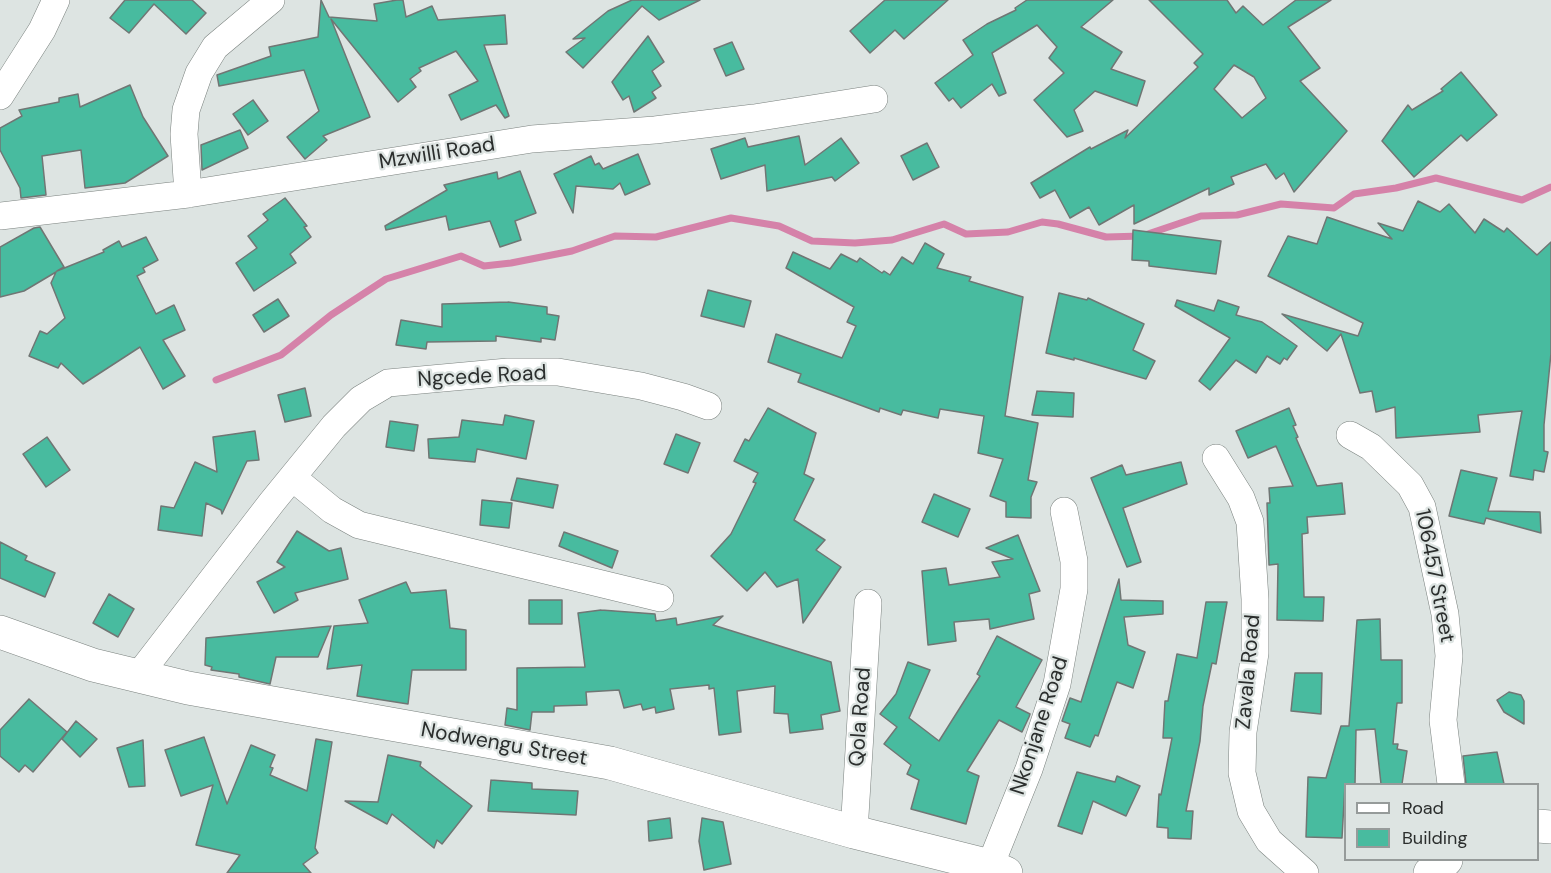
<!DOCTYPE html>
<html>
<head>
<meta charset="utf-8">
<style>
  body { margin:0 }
  #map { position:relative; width:1551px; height:873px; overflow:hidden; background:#dde4e2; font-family:"DM Sans",sans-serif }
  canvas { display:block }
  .legend { position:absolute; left:1344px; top:783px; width:195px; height:78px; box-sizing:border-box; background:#dde4e2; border:2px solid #969b9a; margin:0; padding:8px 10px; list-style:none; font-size:18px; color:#2b2e2d }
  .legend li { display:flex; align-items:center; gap:12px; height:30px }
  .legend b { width:30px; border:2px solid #969b9a }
</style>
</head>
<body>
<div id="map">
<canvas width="1551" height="873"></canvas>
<ul class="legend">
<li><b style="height:8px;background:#fff"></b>Road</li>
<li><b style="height:16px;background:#48bb9f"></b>Building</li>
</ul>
</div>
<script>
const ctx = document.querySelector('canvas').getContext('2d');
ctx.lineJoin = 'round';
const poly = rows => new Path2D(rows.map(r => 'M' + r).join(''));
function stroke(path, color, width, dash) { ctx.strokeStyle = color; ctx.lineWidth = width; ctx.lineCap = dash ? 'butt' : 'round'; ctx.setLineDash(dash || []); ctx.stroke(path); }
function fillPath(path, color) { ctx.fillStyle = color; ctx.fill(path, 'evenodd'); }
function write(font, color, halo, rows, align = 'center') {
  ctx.font = font + ' "DM Sans",sans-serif'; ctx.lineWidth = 4.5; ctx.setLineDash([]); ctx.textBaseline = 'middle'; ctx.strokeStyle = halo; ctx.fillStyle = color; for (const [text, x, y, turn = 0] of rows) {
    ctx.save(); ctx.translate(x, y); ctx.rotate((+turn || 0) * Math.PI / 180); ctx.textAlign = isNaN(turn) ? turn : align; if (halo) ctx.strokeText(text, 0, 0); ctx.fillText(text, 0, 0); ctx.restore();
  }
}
stroke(poly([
  [216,380,281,355,331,315,386,279,461,256,484,266,511,263,572,251,615,236,656,237,731,218,779,226,812,241,855,243,892,240,944,224,966,234,1008,232,1042,222,1058,224,1106,237,1142,236,1201,216,1237,215,1281,204,1334,208,1354,194,1396,188,1436,178,1522,200,1551,187]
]), '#d582a9', 7);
const building = poly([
  [125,0,192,0,206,13,186,34,154,4,129,33,110,18,125,0],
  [321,0,329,17,377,21,374,4,397,0,403,0,406,17,432,6,438,20,505,15,507,44,484,45,509,116,505,118,496,105,461,120,449,95,478,81,456,51,419,68,421,71,410,79,416,87,398,102,331,19,370,117,323,136,327,140,305,159,287,137,319,111,304,70,219,86,217,75,271,56,269,47,318,37,321,0],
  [632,0,700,0,659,20,642,6,583,68,566,52,585,38,573,39,608,11,632,0],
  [885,0,948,0,904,39,895,30,870,53,850,31,885,0],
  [1027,0,1113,0,1081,27,1122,52,1111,69,1145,81,1137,106,1095,91,1074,110,1083,131,1067,137,1034,100,1064,73,1049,58,1057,47,1037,25,992,53,1006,93,999,96,992,84,961,108,953,98,949,101,935,83,973,55,963,40,987,24,1016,10,1015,8,1027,0],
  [1149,0,1227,0,1236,13,1243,6,1263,25,1296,0,1331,0,1288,27,1320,68,1300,81,1347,131,1294,192,1284,173,1276,179,1266,164,1231,177,1234,184,1209,195,1209,188,1134,224,1134,205,1099,225,1089,207,1070,218,1055,190,1040,198,1031,183,1090,147,1091,149,1128,130,1125,138,1198,67,1194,63,1203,54,1149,0],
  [1234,65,1254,77,1266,98,1242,118,1214,89,1234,65],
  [648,36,664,62,652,71,661,86,652,92,656,98,634,112,629,96,623,100,612,82,648,36],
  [732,42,744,69,726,76,714,49,732,42],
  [1461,72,1497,115,1467,141,1461,135,1414,177,1382,141,1408,105,1412,110,1443,91,1441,89,1461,72],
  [130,85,143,117,168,156,125,183,85,188,81,150,42,156,46,195,21,198,20,188,0,150,0,128,22,116,19,110,59,102,59,98,78,94,80,107,130,85],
  [253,100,268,121,248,135,233,114,253,100],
  [240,130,248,148,202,170,201,145,240,130],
  [799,136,805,165,841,138,859,163,835,181,832,177,767,191,765,165,721,179,711,149,745,138,748,147,799,136],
  [927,143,939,167,913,180,901,156,927,143],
  [638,154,650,184,625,195,620,183,613,189,576,186,573,213,554,174,591,156,595,165,599,163,603,169,638,154],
  [520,171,536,213,515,221,521,240,500,247,490,221,449,230,446,216,386,230,385,226,447,190,444,185,497,172,498,179,520,171],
  [285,198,307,226,304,227,311,237,290,254,296,263,254,291,236,263,257,248,248,236,268,220,263,214,285,198],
  [1418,201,1440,212,1449,204,1475,233,1484,219,1504,232,1507,228,1537,255,1551,242,1551,353,1544,425,1544,451,1548,452,1544,472,1534,470,1533,480,1510,476,1522,411,1478,415,1480,432,1396,438,1395,407,1376,412,1372,391,1360,393,1341,334,1327,351,1282,314,1358,336,1363,323,1268,276,1288,236,1317,244,1327,217,1392,239,1378,223,1403,231,1418,201],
  [40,227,64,267,57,271,104,252,103,250,119,241,122,247,146,237,158,260,143,268,145,272,137,276,156,314,174,305,185,330,163,340,185,376,163,389,140,347,83,384,61,363,58,368,29,356,40,331,47,334,65,318,51,283,56,272,24,291,0,297,0,247,34,228,40,227],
  [1133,230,1221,241,1216,274,1149,266,1149,261,1132,260,1133,230],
  [925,243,944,254,937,268,971,277,969,281,1023,297,1005,416,1038,423,1028,480,1037,482,1031,497,1031,518,1006,517,1006,502,990,496,1003,459,978,453,984,416,940,409,938,418,903,410,901,415,880,408,879,412,798,382,801,374,768,362,776,334,842,358,856,326,847,322,854,307,786,268,793,252,830,269,841,254,857,262,860,258,882,273,884,271,890,275,902,257,913,264,925,243],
  [708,290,751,301,744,327,701,316,708,290],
  [1059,293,1087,300,1088,298,1144,324,1133,350,1155,361,1146,379,1074,358,1074,360,1046,353,1059,293],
  [278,299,289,316,264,332,253,315,278,299],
  [1177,300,1214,311,1218,300,1239,307,1236,315,1262,322,1297,346,1287,360,1284,358,1280,364,1267,356,1256,373,1236,360,1210,390,1199,381,1230,338,1175,306,1177,300],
  [508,302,547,307,547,314,559,316,555,340,541,338,541,342,496,336,496,341,427,342,426,349,396,345,401,320,442,327,442,304,508,302],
  [305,388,311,416,285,422,278,395,305,388],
  [1037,391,1074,393,1073,417,1032,415,1037,391],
  [768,408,816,433,804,474,814,479,794,520,825,540,816,550,841,567,803,623,798,579,777,587,765,572,747,591,711,556,731,534,756,483,753,482,758,473,734,461,745,439,749,441,768,408],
  [1289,408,1296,425,1293,426,1298,437,1296,438,1317,486,1342,483,1345,514,1307,517,1308,533,1302,534,1304,597,1324,597,1323,621,1277,620,1278,564,1269,565,1267,503,1270,503,1269,488,1293,486,1276,446,1248,458,1236,431,1289,408],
  [505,415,534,421,526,459,477,449,475,462,429,458,428,439,459,437,462,420,503,425,505,415],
  [390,421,418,425,414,451,386,447,390,421],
  [255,431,259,460,247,461,222,514,221,510,206,503,202,536,158,530,161,506,174,508,195,462,217,472,213,437,255,431],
  [676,434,700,443,688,473,664,464,676,434],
  [47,437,70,470,46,487,23,454,47,437],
  [1181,462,1187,484,1123,508,1141,562,1127,567,1091,478,1122,465,1126,475,1181,462],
  [1461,470,1497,478,1488,511,1540,512,1541,533,1486,518,1484,524,1449,516,1461,470],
  [517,478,558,485,553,508,511,500,517,478],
  [934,494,970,509,958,537,922,522,934,494],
  [482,500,512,503,509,528,480,525,482,500],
  [297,531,329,551,341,548,348,579,295,593,298,600,274,613,257,582,285,567,277,562,297,531],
  [564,532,618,551,612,568,559,546,564,532],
  [1018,535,1040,591,1029,594,1034,619,990,629,989,619,954,622,956,641,928,645,922,571,946,568,949,585,1000,577,992,562,1013,559,986,548,1018,535],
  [0,542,27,556,25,560,55,573,45,597,0,578,0,542],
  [1119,579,1121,600,1163,601,1163,614,1124,617,1128,645,1145,652,1133,688,1117,682,1098,736,1095,735,1090,747,1065,738,1070,724,1062,721,1070,698,1081,702,1119,579],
  [406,582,411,593,446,590,450,628,466,630,466,670,412,670,408,704,357,696,362,665,327,669,334,626,368,623,359,600,406,582],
  [109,594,134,609,118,637,93,623,109,594],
  [529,600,562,600,562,624,529,624,529,600],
  [1206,602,1227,602,1216,664,1212,663,1203,706,1200,741,1186,811,1193,811,1191,839,1168,838,1168,828,1157,827,1159,794,1161,795,1172,738,1163,738,1165,701,1168,701,1177,654,1197,658,1206,602],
  [601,610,655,614,656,621,676,618,677,625,723,616,713,625,831,662,840,711,821,715,823,729,790,733,788,714,774,713,775,686,737,691,741,732,719,735,714,688,709,689,709,685,670,689,674,709,656,713,655,707,643,710,641,704,624,708,619,690,586,692,587,705,554,706,554,712,532,712,530,730,505,725,507,708,517,710,517,668,585,667,578,613,601,610],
  [1380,619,1381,660,1402,660,1402,703,1397,703,1393,744,1398,744,1397,749,1407,751,1402,784,1381,784,1375,729,1356,730,1355,784,1345,784,1342,838,1306,837,1308,777,1326,778,1341,726,1349,726,1357,620,1380,619],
  [331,626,318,657,276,657,270,684,239,677,239,674,211,670,212,667,205,665,206,638,331,626],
  [997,636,1042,660,1016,707,1030,714,1029,717,1022,732,999,720,967,771,979,776,966,824,911,809,919,780,907,774,911,765,884,744,897,727,880,714,896,694,908,662,930,670,909,718,939,741,980,676,977,674,997,636],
  [1295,673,1322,673,1321,714,1291,711,1295,673],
  [1509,692,1521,695,1524,701,1524,724,1504,712,1497,700,1509,692],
  [29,699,67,732,33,772,25,765,19,772,0,756,0,730,29,699],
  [76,721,97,739,80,757,62,739,76,721],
  [204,737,227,804,251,745,275,755,270,767,273,768,270,775,307,791,316,739,332,742,315,848,318,853,303,864,311,873,227,873,240,855,196,845,213,785,181,796,165,750,204,737],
  [143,740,145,786,129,787,117,748,143,740],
  [1497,752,1504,784,1466,784,1463,756,1497,752],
  [388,755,421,762,420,766,472,806,442,844,437,840,434,848,392,814,387,824,345,801,378,802,388,755],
  [1077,772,1115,782,1117,776,1140,786,1126,816,1093,801,1082,834,1058,826,1077,772],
  [491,780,532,783,532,789,578,791,576,815,488,811,491,780],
  [670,818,672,838,649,841,648,821,670,818],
  [702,818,723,822,731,864,704,870,699,841,702,818]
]);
fillPath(building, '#48bb9f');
stroke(building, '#707674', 1.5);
const street = poly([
  [0,96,42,30,56,0],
  [188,194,184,134,186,110,199,73,215,47,271,0],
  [0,216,188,194,532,139,655,130,754,118,874,99],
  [1350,435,1371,447,1410,485,1422,507,1445,614,1449,656,1443,720,1451,784],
  [1216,458,1241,498,1250,522,1255,599,1255,653,1243,732,1242,773,1251,811,1269,841,1305,873],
  [293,478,332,510,359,525,660,598],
  [138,676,272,502,334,426,361,399,388,383,508,372,558,372,641,386,683,397,708,406],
  [854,832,868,603],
  [990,866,1029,769,1057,684,1074,589,1074,561,1064,511]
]);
const secondary = poly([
  [0,632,93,665,188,688,610,763,854,832,990,866,1006,873],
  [1538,826,1551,827],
  [1430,873,1446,860]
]);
stroke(street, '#7a817e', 28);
stroke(secondary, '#7a817e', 34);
stroke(street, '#fff', 27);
stroke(secondary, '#fff', 33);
write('21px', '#2b2e2d', '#dde4e2', [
  ["Mzwilli Road",437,154,-9],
  ["Ngcede Road",482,377,-3],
  ["106457 Street",1434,576,79],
  ["Zavala Road",1249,672,-85],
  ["Qola Road",861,717,-86],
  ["Nkonjane Road",1040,726,-72],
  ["Nodwengu Street",504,745,10]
]);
</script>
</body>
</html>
